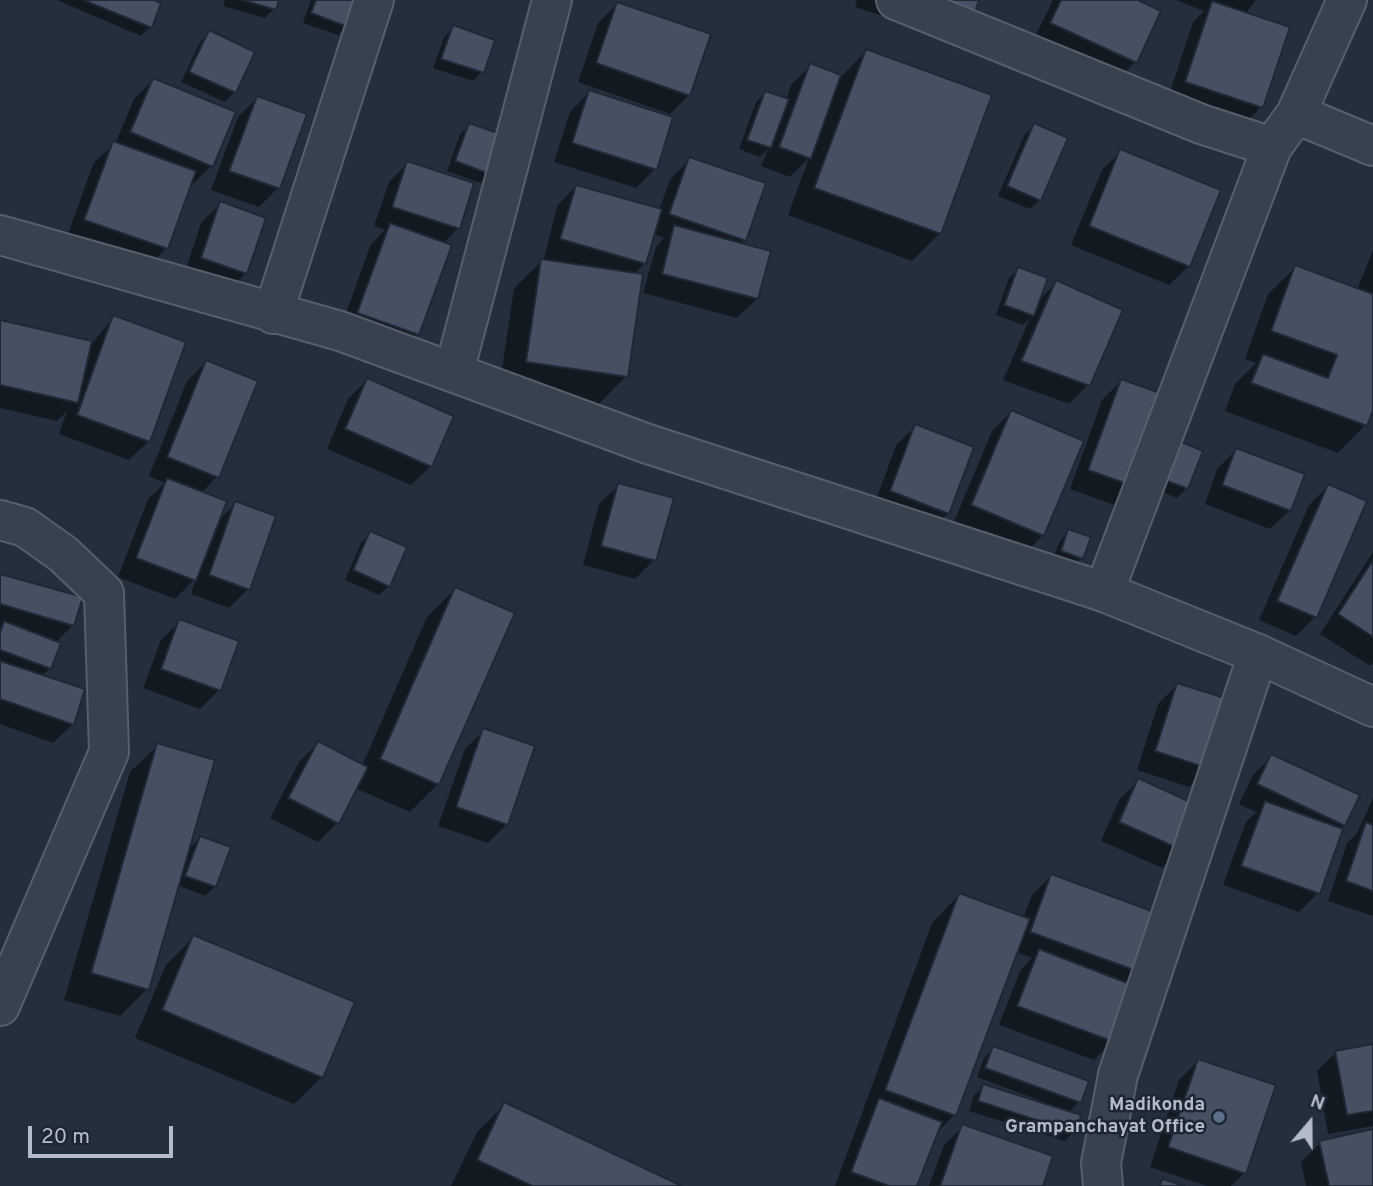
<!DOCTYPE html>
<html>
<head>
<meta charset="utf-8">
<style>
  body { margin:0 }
  #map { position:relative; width:1373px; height:1186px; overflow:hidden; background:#242f3e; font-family:Overpass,sans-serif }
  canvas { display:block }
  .north { position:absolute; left:1275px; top:1088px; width:70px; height:70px; -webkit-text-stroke:5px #1d2633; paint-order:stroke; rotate:20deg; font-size:19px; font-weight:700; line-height:28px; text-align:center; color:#b4bcc9 }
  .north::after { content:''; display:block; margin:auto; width:24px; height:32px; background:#b4bcc9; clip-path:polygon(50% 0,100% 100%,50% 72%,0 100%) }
  .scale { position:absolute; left:28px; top:1126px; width:145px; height:32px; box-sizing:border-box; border:4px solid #b4bcc9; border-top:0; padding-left:9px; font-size:21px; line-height:24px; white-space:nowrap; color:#b4bcc9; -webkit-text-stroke:5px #1d2633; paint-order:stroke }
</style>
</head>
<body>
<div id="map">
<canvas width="1373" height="1186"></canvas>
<div class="north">N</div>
<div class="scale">20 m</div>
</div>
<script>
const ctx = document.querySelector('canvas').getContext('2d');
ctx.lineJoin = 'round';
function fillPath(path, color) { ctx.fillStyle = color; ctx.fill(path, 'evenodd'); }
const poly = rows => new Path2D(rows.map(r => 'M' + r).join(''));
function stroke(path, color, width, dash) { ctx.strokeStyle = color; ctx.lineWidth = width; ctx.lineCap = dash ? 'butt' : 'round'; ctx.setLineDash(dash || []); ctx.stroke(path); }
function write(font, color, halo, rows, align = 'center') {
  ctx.font = font + ' Overpass,sans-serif'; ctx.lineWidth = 5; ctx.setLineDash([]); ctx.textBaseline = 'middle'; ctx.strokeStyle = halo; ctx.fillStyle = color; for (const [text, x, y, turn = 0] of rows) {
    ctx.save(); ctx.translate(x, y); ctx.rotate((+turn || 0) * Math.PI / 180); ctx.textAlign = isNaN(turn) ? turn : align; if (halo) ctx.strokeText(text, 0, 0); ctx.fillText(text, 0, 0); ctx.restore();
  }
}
fillPath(poly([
  [57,0,149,0,150,27,141,36],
  [225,0,277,0,274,9,265,18,223,6],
  [311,0,356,0,347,26,338,35,303,23],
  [857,0,921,0,901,22,855,7],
  [1053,0,1134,0,1135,62,1116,81,1032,43],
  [1176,0,1256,0,1245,14,1261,107,1242,126,1167,101,1193,22,1204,11],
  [617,4,689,95,670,114,578,82,598,23],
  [453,28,482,72,473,81,433,68,444,37],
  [209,33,235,92,225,102,181,82,200,42],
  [866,51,940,233,912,261,788,215,809,158,790,177,761,166,768,149,760,157,739,149,756,102,765,93,786,100,791,85,810,66,841,77],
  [153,80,211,166,192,185,189,184,167,248,147,267,66,239,94,162,115,144,134,99],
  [589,92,655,169,636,188,554,162,570,112],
  [257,98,278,188,259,207,211,190,238,117],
  [470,125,491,174,481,183,447,171,460,134],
  [1034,125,1040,200,1030,209,998,196,1025,134],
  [1121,151,1189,266,1169,285,1071,245,1102,170],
  [690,159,744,240,740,245,757,299,737,318,643,293,656,247,664,238,653,234,645,263,634,274,626,376,599,404,499,389,514,288,544,259,557,206,576,186,659,210,671,178],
  [408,163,458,228,443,244,417,334,398,354,339,332,371,244,385,230,374,226,389,182],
  [220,204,264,219,245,274,226,293,183,278,201,223],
  [1373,250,1373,405,1365,425,1338,453,1225,411,1235,384,1256,363,1245,359,1268,294,1296,267,1357,290],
  [1018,269,1038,301,1057,282,1088,385,1069,404,1003,380,1030,318,1023,325,996,315,1009,278],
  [114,317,149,441,129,460,59,434,67,411,57,421,0,408,0,322,92,343],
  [206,362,217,477,201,493,216,523,236,503,248,589,229,608,191,594,196,578,175,599,118,577,148,499,165,483,149,476,187,381],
  [367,380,431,466,411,485,327,449,348,399],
  [1121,381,1169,398,1117,506,1070,489,1102,400],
  [1011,412,1043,535,1024,554,953,524,992,431],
  [916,426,948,513,929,532,872,511,896,445],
  [1236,450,1290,510,1270,529,1205,504,1217,469],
  [1201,452,1187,488,1177,498,1146,485],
  [619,485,654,560,635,579,583,565,599,504],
  [1328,486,1315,617,1296,636,1259,620,1309,505],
  [1069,531,1081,558,1072,568,1052,560,1060,541],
  [370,533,389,586,379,595,345,580,361,543],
  [1373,552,1373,663,1370,666,1320,634],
  [0,576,73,625,55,643,50,668,41,677,73,724,53,743,0,724],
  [455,589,438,784,410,812,355,788,337,823,318,842,270,818,299,762,318,743,362,766,427,617],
  [180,621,219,690,200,709,143,688,161,640],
  [1177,685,1208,768,1189,787,1137,770,1158,704],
  [484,730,507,824,488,843,438,826,465,749],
  [158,745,187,851,200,838,215,886,205,896,177,885,147,989,120,1016,64,1000,130,772],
  [1272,756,1344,825,1339,830,1318,893,1299,912,1223,885,1246,822,1256,812,1239,804,1253,775],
  [1138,781,1181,849,1162,868,1101,841,1119,800],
  [1373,798,1373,916,1328,901,1347,843,1357,833],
  [1051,876,1138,971,1124,984,1113,1041,1094,1060,999,1025,1020,971,1032,958,1016,952,954,1115,935,1135,915,1186,835,1186,932,923,959,895,1023,919,1032,895],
  [194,937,322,1077,294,1104,135,1038,166,965],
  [1373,1046,1373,1126,1328,1134,1317,1071,1336,1052],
  [993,1048,1079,1102,1068,1113,1074,1132,1065,1141,969,1111,974,1095,984,1086,1035,1102,1036,1099,977,1077,984,1058],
  [1198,1061,1244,1173,1231,1186,1207,1186,1150,1167,1179,1080],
  [505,1104,678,1186,451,1186,477,1132],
  [963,1126,1041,1186,929,1186,944,1145],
  [1373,1131,1373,1186,1306,1186,1301,1162,1320,1143]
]), '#0007');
const building = poly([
  [83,0,154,0,161,3,152,28,83,0],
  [242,0,279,0,276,10,242,0],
  [316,0,358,0,348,27,311,13,316,0],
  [946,0,979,0,975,12,946,0],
  [1061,0,1138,0,1161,11,1137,63,1050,23,1061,0],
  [1212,1,1290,27,1263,108,1185,82,1212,1],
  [617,2,711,34,690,96,596,63,617,2],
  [453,25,495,40,484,73,441,59,453,25],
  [209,30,255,52,236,93,189,72,209,30],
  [866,49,992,95,941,234,814,188,866,49],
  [810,63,841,75,811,159,779,147,810,63],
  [153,78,236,112,213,167,130,132,153,78],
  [589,90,673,117,657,170,572,143,589,90],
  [765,91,789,99,771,148,747,140,765,91],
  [257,96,307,114,280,189,229,171,257,96],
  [469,123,506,136,492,175,455,161,469,123],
  [1034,123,1068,138,1041,201,1007,186,1034,123],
  [113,141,196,171,168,249,84,220,113,141],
  [1120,149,1221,190,1190,267,1089,226,1120,149],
  [689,157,766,183,746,241,669,214,689,157],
  [407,161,474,183,460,229,392,207,407,161],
  [576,185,662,209,646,264,560,239,576,185],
  [220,201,266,218,247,274,201,258,220,201],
  [390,223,452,245,419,335,357,313,390,223],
  [674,225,771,251,758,299,662,274,674,225],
  [541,259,643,274,628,377,526,362,541,259],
  [1295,265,1373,294,1373,410,1367,426,1251,383,1263,354,1328,378,1337,355,1271,331,1295,265],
  [1018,267,1048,278,1034,316,1004,305,1018,267],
  [1056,280,1123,310,1090,386,1021,361,1056,280],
  [113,315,186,342,150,442,77,415,113,315],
  [0,320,92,341,78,403,0,385,0,320],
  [206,360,258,381,219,478,167,457,206,360],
  [367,378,454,416,432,467,345,429,367,378],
  [1121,379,1171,397,1138,488,1088,470,1121,379],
  [1011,410,1084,441,1044,536,971,505,1011,410],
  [915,424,974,447,949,514,890,491,915,424],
  [1169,437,1203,451,1188,489,1154,476,1169,437],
  [1236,448,1305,474,1291,511,1222,485,1236,448],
  [167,478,227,501,196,581,136,558,167,478],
  [618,483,674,498,656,561,601,546,618,483],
  [1328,484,1367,501,1317,618,1277,601,1328,484],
  [235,501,276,516,250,590,209,575,235,501],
  [1068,529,1091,537,1083,559,1061,551,1068,529],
  [370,531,407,547,390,587,353,570,370,531],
  [1373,560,1373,637,1338,614,1373,560],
  [0,574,83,597,74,626,0,604,0,574],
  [455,587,515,613,439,785,380,759,455,587],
  [179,619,239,641,221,691,161,669,179,619],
  [4,621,61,643,51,669,0,650,0,633,4,621],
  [0,661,85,689,74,725,0,699,0,661],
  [1177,683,1231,700,1210,769,1155,751,1177,683],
  [483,728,535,746,508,825,456,807,483,728],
  [318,741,368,767,339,824,288,798,318,741],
  [157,743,215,760,149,990,91,973,157,743],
  [1271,754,1360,795,1345,826,1257,784,1271,754],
  [1138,778,1201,807,1182,850,1119,822,1138,778],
  [1265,801,1343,829,1320,894,1241,866,1265,801],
  [1366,822,1373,825,1373,891,1346,881,1366,822],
  [200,836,231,847,216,887,185,876,200,836],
  [1051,874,1160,914,1139,972,1030,932,1051,874],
  [959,893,1030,919,956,1116,885,1090,959,893],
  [193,935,355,1002,323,1078,162,1010,193,935],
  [1039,949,1135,986,1114,1042,1017,1006,1039,949],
  [1373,1044,1373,1111,1347,1115,1335,1051,1373,1044],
  [993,1046,1089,1081,1081,1103,985,1068,993,1046],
  [1198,1059,1276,1085,1246,1174,1168,1147,1198,1059],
  [983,1084,1081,1115,1076,1133,978,1101,983,1084],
  [879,1098,942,1122,917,1186,889,1186,851,1172,879,1098],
  [504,1102,682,1186,532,1186,477,1160,504,1102],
  [962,1124,1053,1156,1043,1186,940,1186,962,1124],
  [1373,1129,1373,1186,1329,1186,1319,1141,1373,1129],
  [1162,1179,1185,1186,1160,1186,1162,1179]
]);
fillPath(building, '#455162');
stroke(building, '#1f2835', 2);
const minor = poly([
  [896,0,1201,124,1272,147],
  [1296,114,1373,146],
  [273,314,374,0],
  [454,372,552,0],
  [0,520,25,527,63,554,104,593,109,752,0,1006],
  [1104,592,1272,147,1296,114,1347,0],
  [1103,1186,1101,1163,1118,1075,1258,654]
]);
const tertiary = poly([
  [0,235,340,331,648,444,1104,592,1258,654,1373,707]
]);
stroke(minor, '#565f6c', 42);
stroke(tertiary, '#565f6c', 42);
stroke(minor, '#38414e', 38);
stroke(tertiary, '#38414e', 38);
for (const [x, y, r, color] of [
  [1219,1117,7,"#5c6f8a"]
]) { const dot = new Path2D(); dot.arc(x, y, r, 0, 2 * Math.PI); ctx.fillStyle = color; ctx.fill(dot); stroke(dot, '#1d2633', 2.5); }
write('bold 19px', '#b4bcc9', '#1d2633', [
  ["Madikonda",1205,1106],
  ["Grampanchayat Office",1205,1128]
], 'right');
</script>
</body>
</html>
